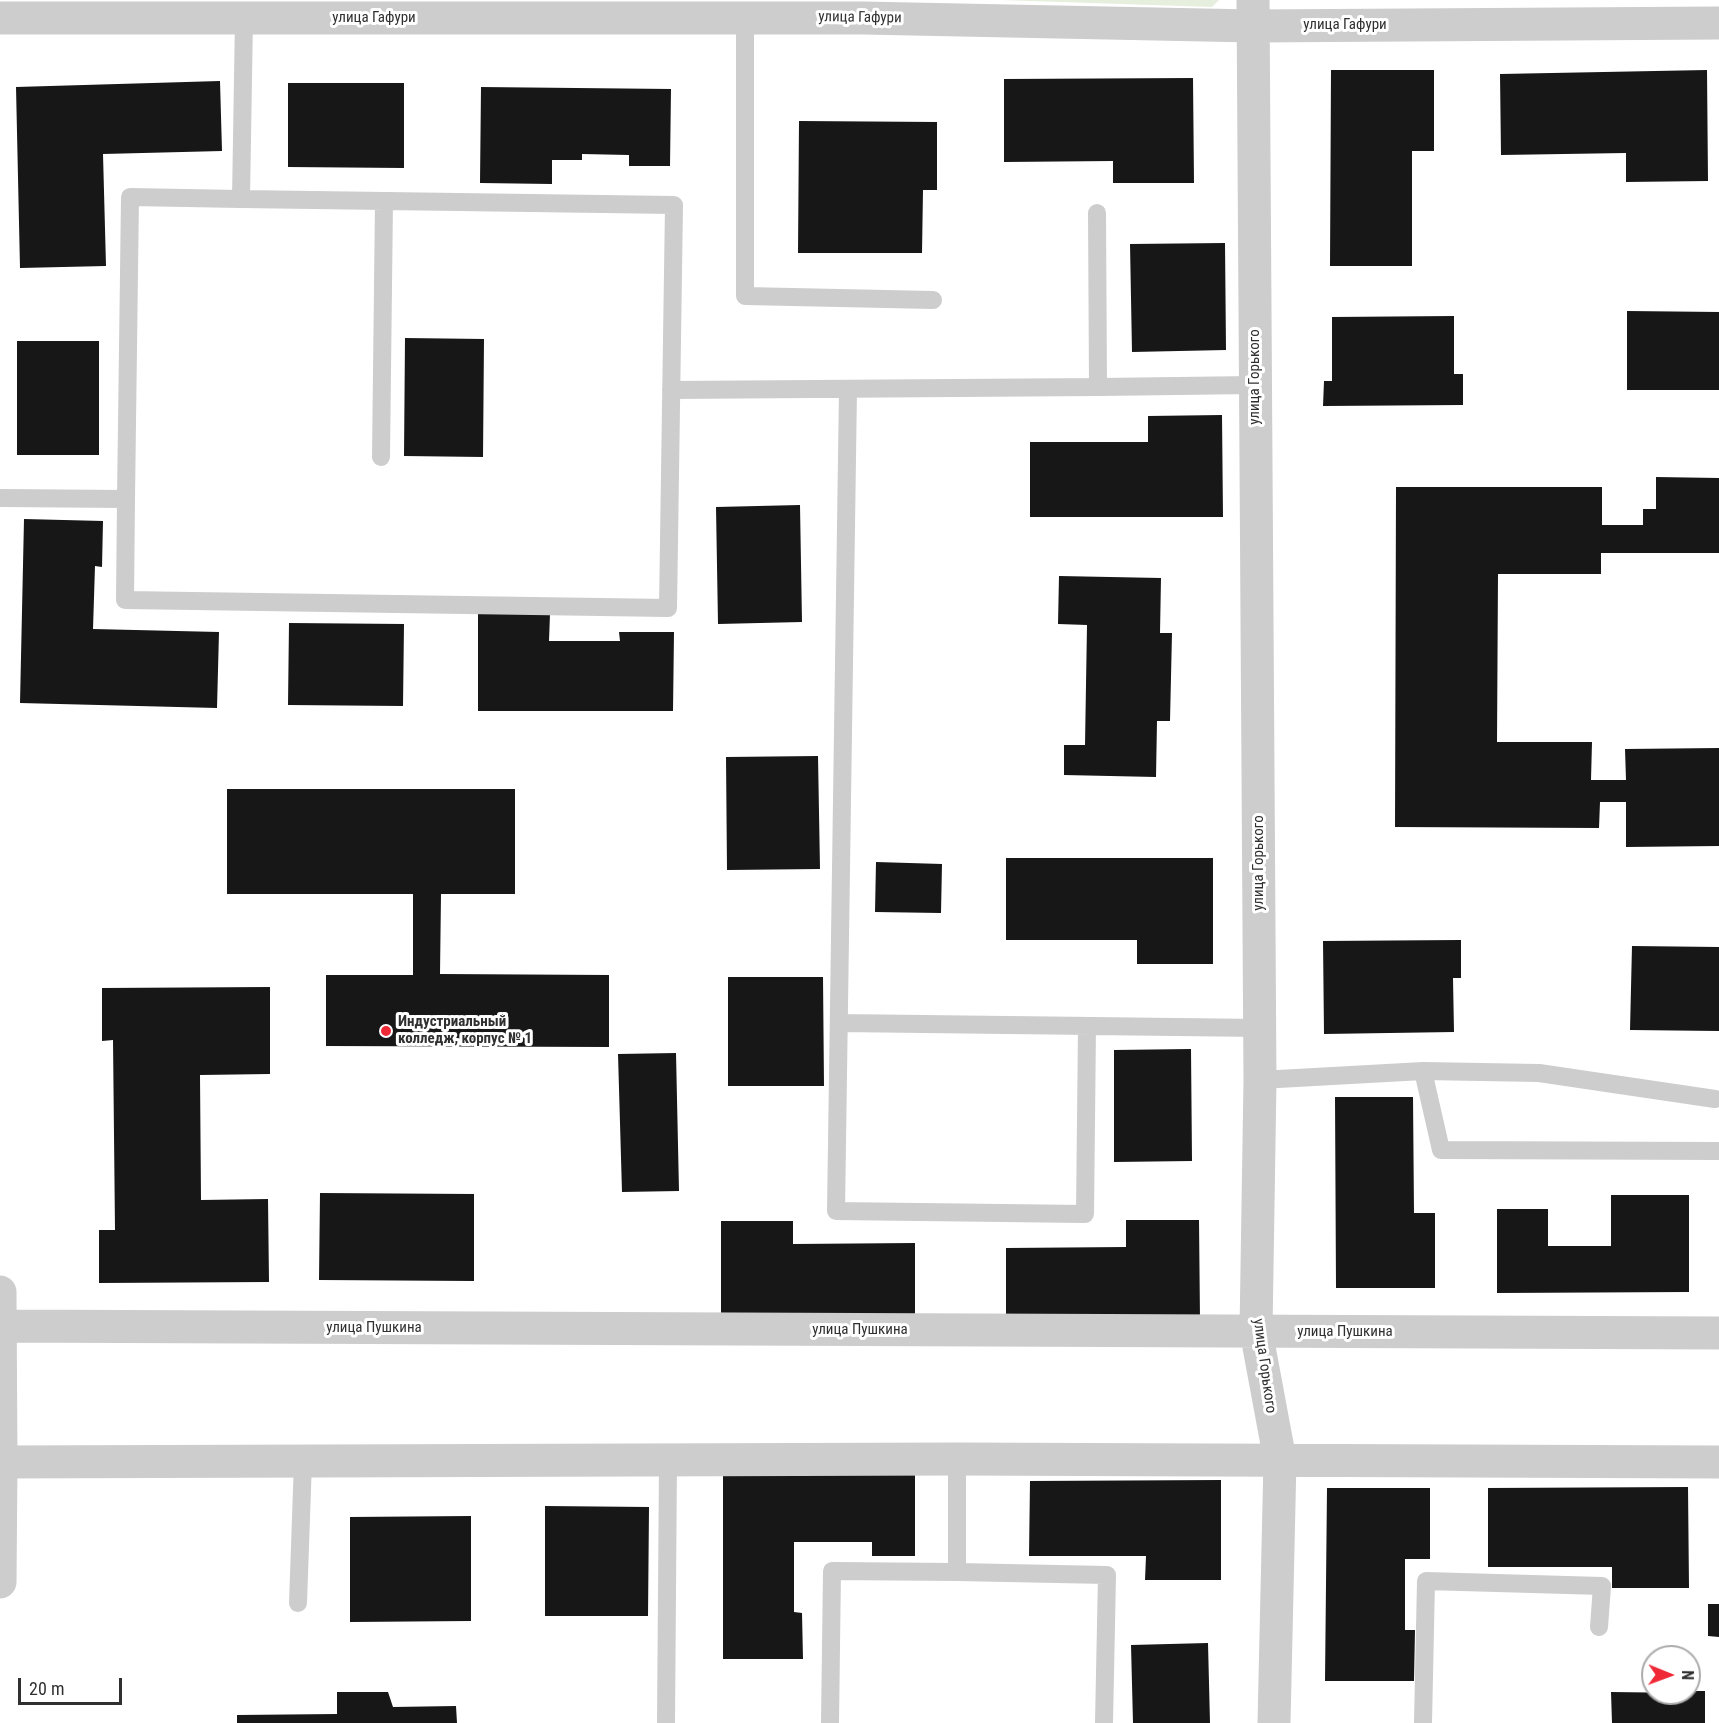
<!DOCTYPE html>
<html>
<head>
<meta charset="utf-8">
<style>
  body { margin:0 }
  #map { position:relative; width:1719px; height:1723px; overflow:hidden; background:#fff; font-family:"Roboto Condensed",sans-serif }
  canvas { display:block }
  .north { position:absolute; left:1641px; top:1645px; width:60px; height:60px; box-sizing:border-box; background:#fff; border:2px solid #acacac; border-radius:50%; rotate:91deg; font-size:16px; font-weight:700; line-height:24px; text-align:center; color:#303030 }
  .north::after { content:''; display:block; margin:auto; width:21px; height:27px; background:#f02937; clip-path:polygon(50% 0,100% 100%,50% 72%,0 100%) }
  .scale { position:absolute; left:18px; top:1678px; width:104px; height:27px; box-sizing:border-box; border:3px solid #303030; border-top:0; padding-left:8px; font-size:18px; line-height:21px; white-space:nowrap; color:#303030; -webkit-text-stroke:4px #fff; paint-order:stroke }
</style>
</head>
<body>
<div id="map">
<canvas width="1719" height="1723"></canvas>
<div class="north">N</div>
<div class="scale">20 m</div>
</div>
<script>
const ctx = document.querySelector('canvas').getContext('2d');
ctx.lineJoin = 'round';
function fillPath(path, color) { ctx.fillStyle = color; ctx.fill(path, 'evenodd'); }
const poly = rows => new Path2D(rows.map(r => 'M' + r).join(''));
function stroke(path, color, width, dash) { ctx.strokeStyle = color; ctx.lineWidth = width; ctx.lineCap = dash ? 'butt' : 'round'; ctx.setLineDash(dash || []); ctx.stroke(path); }
function write(font, color, halo, rows, align = 'center') {
  ctx.font = font + ' "Roboto Condensed",sans-serif'; ctx.lineWidth = 6; ctx.setLineDash([]); ctx.textBaseline = 'middle'; ctx.strokeStyle = halo; ctx.fillStyle = color; for (const [text, x, y, turn = 0] of rows) {
    ctx.save(); ctx.translate(x, y); ctx.rotate((+turn || 0) * Math.PI / 180); ctx.textAlign = isNaN(turn) ? turn : align; if (halo) ctx.strokeText(text, 0, 0); ctx.fillText(text, 0, 0); ctx.restore();
  }
}
fillPath(poly([
  [1001,0,1219,0,1212,7]
]), '#e6eedd');
fillPath(poly([
  [1331,70,1434,70,1434,151,1412,151,1412,266,1330,266],
  [1707,70,1708,181,1626,182,1626,153,1501,155,1500,74],
  [1193,78,1194,183,1113,183,1113,161,1004,162,1004,79],
  [220,81,222,151,103,154,106,266,20,268,16,87],
  [288,83,404,83,404,168,288,167],
  [481,87,671,89,670,166,629,166,629,155,582,154,582,160,552,160,552,184,480,183],
  [799,121,937,122,937,190,923,190,922,253,798,253],
  [1225,243,1226,350,1132,352,1130,244],
  [1627,311,1719,312,1719,390,1627,390],
  [1454,316,1454,374,1463,374,1463,405,1323,406,1324,381,1332,381,1332,317],
  [405,338,484,339,483,457,404,456],
  [17,341,99,341,99,455,17,455],
  [1222,415,1223,517,1030,517,1030,442,1148,442,1148,416],
  [1656,477,1719,478,1719,553,1601,553,1601,574,1498,574,1497,742,1592,742,1591,780,1626,780,1625,749,1719,748,1719,846,1626,847,1626,802,1600,802,1599,828,1395,827,1396,487,1602,487,1602,525,1643,525,1643,509,1656,509],
  [800,505,802,622,718,624,716,507],
  [24,519,103,521,102,567,95,566,93,629,219,632,217,708,20,703],
  [1059,576,1161,578,1160,633,1172,633,1170,721,1157,721,1156,777,1064,775,1064,745,1085,745,1087,625,1058,624],
  [478,614,550,614,549,641,620,641,619,632,674,632,673,711,478,711],
  [289,623,404,624,403,706,288,705],
  [818,756,820,869,727,870,726,757],
  [227,789,515,789,515,894,441,894,440,974,609,975,609,1047,326,1046,326,975,413,975,413,894,227,894],
  [1006,858,1213,858,1213,964,1137,964,1137,940,1006,940],
  [876,862,942,864,941,913,875,912],
  [1461,940,1461,978,1453,978,1454,1032,1324,1034,1323,941],
  [1632,946,1719,947,1719,1031,1630,1030],
  [728,977,823,977,824,1086,728,1086],
  [270,987,270,1074,200,1075,201,1200,268,1199,269,1282,99,1283,99,1230,115,1230,113,1040,102,1041,102,988],
  [1191,1049,1192,1161,1114,1162,1114,1050],
  [676,1053,679,1191,622,1192,618,1054],
  [1335,1097,1413,1097,1414,1213,1435,1213,1435,1288,1336,1288],
  [320,1193,474,1194,474,1281,319,1280],
  [1611,1195,1689,1195,1689,1292,1497,1293,1497,1209,1548,1209,1548,1246,1611,1246],
  [1126,1220,1199,1220,1200,1320,1006,1320,1006,1248,1126,1247],
  [721,1221,793,1221,793,1244,915,1243,915,1317,721,1317],
  [723,1474,915,1474,915,1556,872,1556,872,1542,794,1542,794,1612,802,1613,803,1659,723,1659],
  [1221,1480,1221,1580,1145,1580,1146,1556,1029,1556,1030,1481],
  [1688,1487,1689,1588,1612,1588,1612,1567,1488,1567,1488,1488],
  [1327,1488,1430,1488,1430,1559,1405,1559,1405,1630,1415,1630,1414,1681,1325,1681],
  [545,1506,649,1507,648,1616,545,1616],
  [471,1516,471,1621,350,1622,350,1517],
  [1708,1604,1719,1604,1719,1637,1708,1636],
  [1208,1643,1210,1723,1133,1723,1131,1645],
  [1689,1691,1705,1691,1705,1723,1612,1723,1611,1692,1689,1693],
  [337,1692,388,1692,393,1707,456,1706,457,1723,237,1723,237,1715,337,1714]
]), '#171717');
stroke(poly([
  [745,17,745,296,933,300],
  [1097,213,1098,387,1255,385],
  [848,389,836,1211,1085,1214,1087,1026],
  [671,390,1098,387],
  [381,457,384,201],
  [0,498,126,499,125,600,668,608,674,205,241,199,244,18],
  [126,499,130,197,241,199],
  [839,1023,1260,1028],
  [1260,1080,1423,1071],
  [1715,1099,1539,1073,1423,1071,1441,1150,1719,1151],
  [957,1459,957,1572,1107,1575,1104,1723],
  [298,1603,303,1461],
  [666,1723,668,1460],
  [830,1723,832,1571,957,1572],
  [1423,1723,1426,1581,1602,1586,1599,1627]
]), '#cdcdcd', 18);
stroke(poly([
  [1253,0,1260,1080,1256,1331,1280,1460,1274,1723],
  [0,18,863,18,1253,26,1719,23],
  [0,1292,1,1462,0,1582],
  [0,1326,1719,1333],
  [0,1462,957,1459,1719,1462]
]), '#cdcdcd', 33);
for (const [x, y, r, color] of [
  [386,1031,6,"#f02937"]
]) { const dot = new Path2D(); dot.arc(x, y, r, 0, 2 * Math.PI); ctx.fillStyle = color; ctx.fill(dot); stroke(dot, '#fff', 2); }
write('15px', '#303030', '#fff', [
  ["улица Гафури",374,18],
  ["улица Гафури",860,18,1],
  ["улица Гафури",1345,25],
  ["улица Горького",1255,377,-90],
  ["улица Горького",1259,863,-90],
  ["улица Пушкина",374,1328],
  ["улица Пушкина",860,1330],
  ["улица Пушкина",1345,1332],
  ["улица Горького",1264,1366,82]
]);
write('bold 15px', '#303030', '#fff', [
  ["Индустриальный",398,1022],
  ["колледж, корпус № 1",398,1039]
], 'left');
</script>
</body>
</html>
